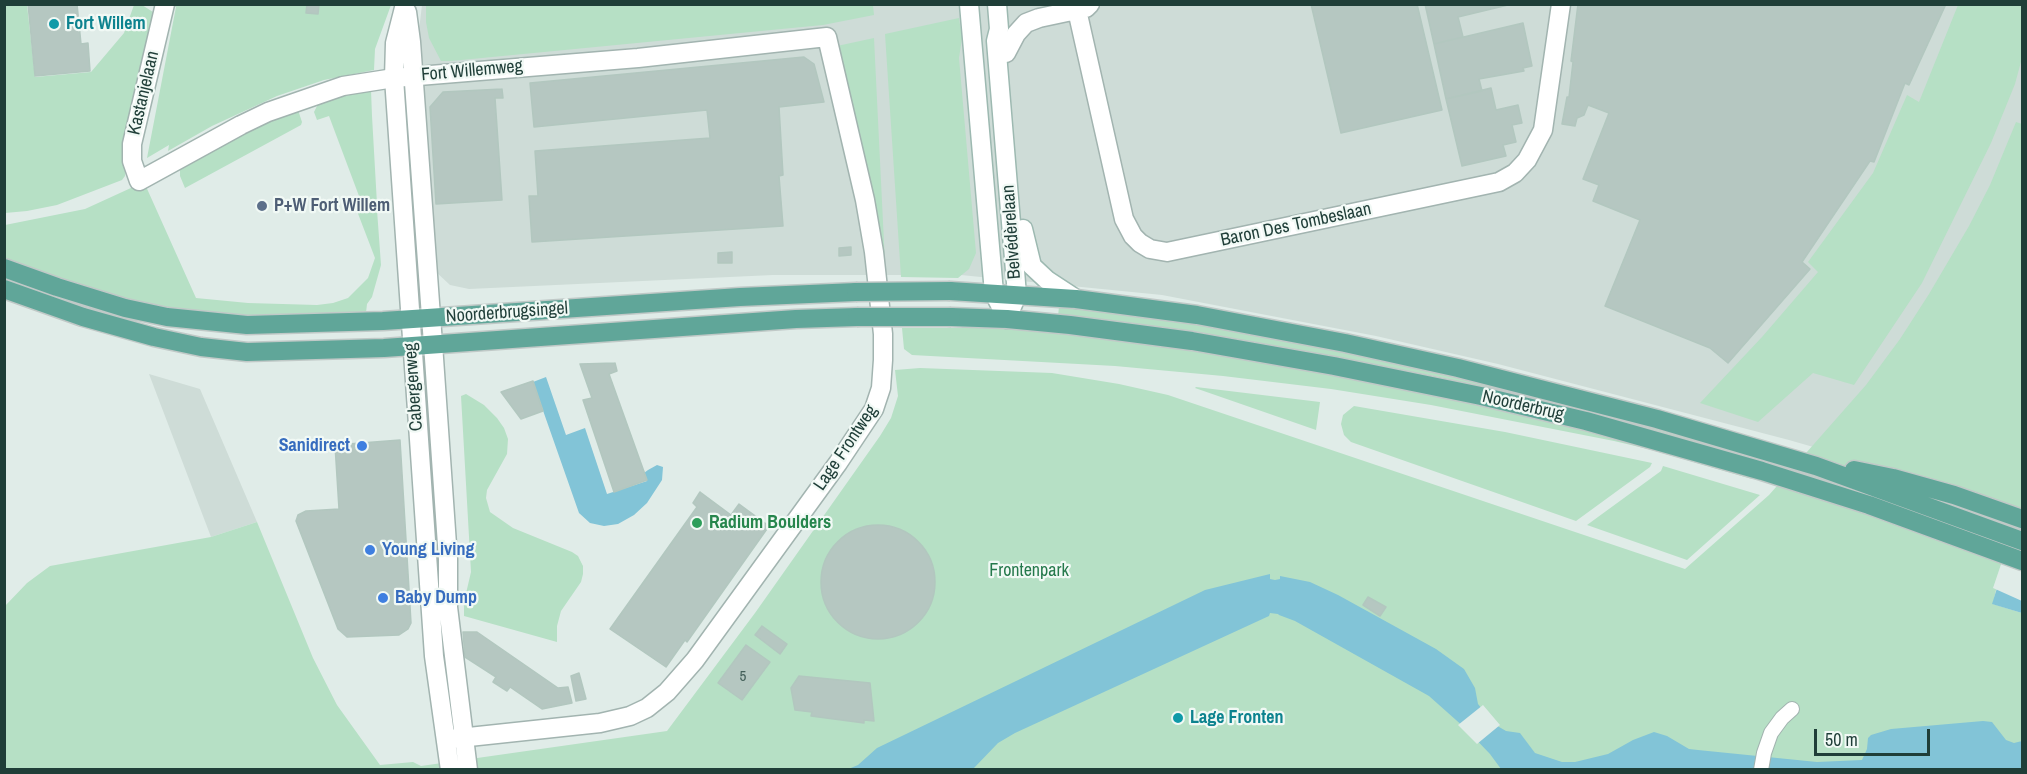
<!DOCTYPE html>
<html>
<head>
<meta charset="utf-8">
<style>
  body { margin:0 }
  #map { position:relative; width:2027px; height:774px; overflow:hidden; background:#e0ece8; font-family:"Archivo Narrow",sans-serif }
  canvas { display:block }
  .frame { position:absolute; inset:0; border:6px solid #1f3e38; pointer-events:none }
  .scale { position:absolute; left:1814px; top:729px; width:116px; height:27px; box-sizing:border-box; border:3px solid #1f3e38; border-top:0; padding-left:8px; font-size:18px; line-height:21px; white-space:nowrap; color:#1f3e38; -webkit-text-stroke:4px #f1f9f5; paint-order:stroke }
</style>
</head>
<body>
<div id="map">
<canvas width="2027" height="774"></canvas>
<div class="frame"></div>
<div class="scale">50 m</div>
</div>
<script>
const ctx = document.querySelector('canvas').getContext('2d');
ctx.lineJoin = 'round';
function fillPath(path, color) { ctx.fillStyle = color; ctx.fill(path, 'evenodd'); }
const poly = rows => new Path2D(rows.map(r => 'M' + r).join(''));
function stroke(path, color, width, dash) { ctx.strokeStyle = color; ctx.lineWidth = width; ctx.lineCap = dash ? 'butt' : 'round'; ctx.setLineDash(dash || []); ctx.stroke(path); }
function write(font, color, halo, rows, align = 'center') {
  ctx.font = font + ' "Archivo Narrow",sans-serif'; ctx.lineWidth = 4.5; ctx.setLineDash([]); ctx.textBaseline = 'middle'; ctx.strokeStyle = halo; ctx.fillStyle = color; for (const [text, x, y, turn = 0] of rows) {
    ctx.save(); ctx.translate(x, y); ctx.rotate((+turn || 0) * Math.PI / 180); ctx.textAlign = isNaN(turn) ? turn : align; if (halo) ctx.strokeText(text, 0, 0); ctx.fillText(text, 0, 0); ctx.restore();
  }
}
fillPath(poly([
  [422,5,2022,5,2022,509,2001,501,1789,440,1498,364,1376,336,1162,295,961,275,773,275,469,289,450,285,435,271,418,38],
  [149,374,200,389,257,522,211,537]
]), '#cedcd7');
fillPath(poly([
  [5,5,27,5,35,77,91,72,124,33,134,5,142,5,153,12,127,143,125,176,122,180,57,205,27,211,5,213],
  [172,5,391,5,375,49,374,70,324,80,277,96,212,126,168,151,169,145,147,158,176,7],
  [873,5,874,15,823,25,451,61,441,61,429,38,426,22,426,4],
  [1958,5,2022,5,2022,58,2015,84,1991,143,1922,283,1854,385,1813,373,1758,422,1700,403,1762,337,1818,272,1808,262,1873,173,1907,95,1919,102],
  [959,18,962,38,959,58,976,253,969,269,958,278,901,277,885,34],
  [874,38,885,263,837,46],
  [371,90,372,116,377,204,362,204,329,116,317,120,314,112,319,102],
  [298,110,302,122,301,125,185,188,180,176,180,168,246,130],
  [2016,122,2022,124,2022,509,1996,590,1993,604,2022,613,2022,741,2020,742,2009,769,5,770,5,606,27,583,50,566,211,537,257,522,313,658,337,705,380,765,413,762,421,766,667,731,755,613,880,436,891,418,898,396,895,370,920,368,1052,373,1119,384,1168,395,1685,569,1769,495,1866,385,1900,339,1929,294,1969,226,1990,185],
  [144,182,196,298,248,303,317,305,333,303,348,298,368,278,375,258,357,211,377,210,381,265,372,297,367,304,366,313,305,318,233,316,141,305,5,262,5,225,85,209],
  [1059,306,1212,326,1388,361,1469,380,1664,430,1769,461,1767,464,1603,417,1444,378,1299,350,1191,332,1058,317],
  [963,326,1040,331,1193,349,1418,389,1628,441,1754,477,1752,479,1652,450,1614,441,1431,405,1331,389,1223,376,1115,366,912,355,904,349,902,328,962,328],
  [1196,387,1320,402,1316,430,1195,388],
  [466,394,484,405,497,418,504,428,508,439,507,454,487,490,486,498,490,512,513,528,572,552,578,556,583,566,583,574,581,582,561,611,557,626,557,642,464,616,464,602,471,572,461,396],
  [1354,406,1505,432,1652,463,1650,467,1576,521,1351,442,1344,435,1341,424,1343,415],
  [1663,466,1760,495,1687,560,1587,525,1661,471]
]), '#b6e0c5');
fillPath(poly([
  [546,377,566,435,585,428,607,494,647,481,644,473,648,470,657,465,663,467,662,480,647,503,634,515,618,524,604,526,590,523,579,513,533,382],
  [2022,509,2022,613,1992,604],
  [1270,574,1270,579,1275,580,1280,579,1280,576,1310,582,1338,595,1436,649,1464,669,1475,688,1478,704,1494,724,1506,731,1520,733,1535,753,1562,762,1575,762,1608,754,1633,740,1654,732,1667,736,1689,749,1698,750,1817,762,1862,760,1867,749,1868,738,1871,735,1891,729,1983,721,1992,722,2006,740,2014,743,2022,741,2022,769,1501,769,1490,754,1465,728,1429,696,1295,621,1279,615,1278,614,1270,613,1269,616,1015,733,998,743,973,769,846,770,858,765,877,748,1205,590]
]), '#82c4d7');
fillPath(poly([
  [2020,508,2022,509,2022,601,1993,588],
  [1483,705,1500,725,1477,744,1458,725]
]), '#e0ece8');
const building = poly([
  [28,4,77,4,81,44,88,43,90,71,35,76,28,4],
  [307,4,319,5,318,14,306,13,307,4],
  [1311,4,1417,4,1442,110,1341,133,1311,4],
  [1425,4,1512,4,1458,17,1463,37,1434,44,1425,4],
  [1578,4,1946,4,1909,85,1905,83,1874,162,1870,161,1802,262,1810,269,1728,363,1710,348,1605,306,1640,220,1593,201,1599,185,1583,179,1609,113,1588,105,1584,115,1577,118,1575,126,1562,124,1567,97,1569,97,1573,62,1571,61,1578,4],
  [1523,23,1532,66,1523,68,1524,71,1479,79,1482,91,1446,99,1434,44,1523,23],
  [804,57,814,64,824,102,779,107,783,175,779,176,783,226,532,242,529,196,538,196,535,151,710,138,707,110,534,127,530,83,804,57],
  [1491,88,1496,110,1518,105,1522,123,1512,125,1516,142,1503,145,1506,156,1462,166,1446,99,1491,88],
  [502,89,503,98,495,98,502,200,436,204,430,107,443,92,502,89],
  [851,247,851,255,839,256,839,248,851,247],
  [732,252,732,263,718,263,718,253,732,252],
  [615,363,617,371,609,374,647,480,614,492,583,400,592,398,580,364,615,363],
  [533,381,543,411,521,419,501,392,533,381],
  [400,440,411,623,408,629,399,635,347,637,338,629,296,521,298,515,306,511,339,509,335,445,400,440],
  [700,492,731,515,739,504,769,526,687,642,685,640,666,667,610,629,697,507,693,503,700,492],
  '821 582a57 57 0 1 1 114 0a57 57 0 1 1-114 0Z',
  [1368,597,1386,607,1380,616,1363,605,1368,597],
  [762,626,787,644,780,654,755,635,762,626],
  [463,632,477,632,558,688,568,687,572,703,542,709,510,687,507,691,493,682,496,677,465,657,463,632],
  [746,645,770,662,742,700,718,683,746,645],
  [579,673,586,699,576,701,571,676,579,673],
  [799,676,870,683,874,721,864,720,864,723,811,716,812,712,795,710,791,688,799,676]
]);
fillPath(building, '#b5c7c1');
stroke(building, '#b2c7bf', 1.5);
const pedestrian = poly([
  [1761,770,1764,753,1771,733,1782,718,1792,709]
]);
const minor = poly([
  [165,4,132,144,132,161,139,181,241,125,268,112,343,86,394,78,638,58,827,37,865,200,874,252,883,334,883,360,881,388,874,409,838,463,695,660,667,692,647,708,630,716,600,723,450,739],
  [1077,10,1124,219,1133,236,1140,243,1150,249,1167,252,1499,182,1515,173,1527,160,1543,130,1561,4],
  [1006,53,1016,34,1026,23,1039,18,1086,8,1090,4]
]);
const tertiary = poly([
  [405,4,395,43,394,78,434,656,450,770],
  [407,12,411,42,433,344,448,559,448,607,468,770]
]);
const secondary = poly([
  [969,4,994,293,1007,319],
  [997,4,999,29,996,41,1017,295,1011,309],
  [1023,229,1032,266,1047,280,1076,299]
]);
const primary = poly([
  [4,268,57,287,125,308,167,317,247,325,383,321,740,297,856,292],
  [4,289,83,317,154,337,201,347,247,352,384,348,796,319,857,317],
  [950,291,1076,299,1197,315,1345,343,1458,368,1657,419,1816,466,2022,541],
  [951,317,1007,319,1070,325,1192,341,1334,366,1481,396,1586,421,1762,471,1869,505,2022,561],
  [1854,470,1893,478,1954,495,2022,519]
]);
stroke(pedestrian, '#a2b4b0', 16);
stroke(minor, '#a2b4b0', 21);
stroke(tertiary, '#a2b4b0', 21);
stroke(secondary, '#9db9b1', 21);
stroke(primary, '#c0c9c7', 21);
stroke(pedestrian, '#fff', 14);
stroke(minor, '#fff', 18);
stroke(tertiary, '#fff', 18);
stroke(secondary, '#fff', 18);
stroke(primary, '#60a699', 18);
const primaryBridge = poly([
  [856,292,950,291],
  [857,317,951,317]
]);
stroke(primaryBridge, '#c0c9c7', 21, []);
stroke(primaryBridge, '#60a699', 18);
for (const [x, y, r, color] of [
  [54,24,6,"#0f9aa8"],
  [262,206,6,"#5c6f8a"],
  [362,446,6,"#3f7fe0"],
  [697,523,6,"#2e9e5b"],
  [370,550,6,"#3f7fe0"],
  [383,598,6,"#3f7fe0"],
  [1178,718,6,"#0f9aa8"]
]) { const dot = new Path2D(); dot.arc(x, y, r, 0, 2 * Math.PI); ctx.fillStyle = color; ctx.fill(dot); stroke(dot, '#f1f9f5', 2); }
write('15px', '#44605a', null, [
  ["5",743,677]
]);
write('bold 18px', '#0d838f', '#f1f9f5', [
  ["Fort Willem",66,24],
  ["Lage Fronten",1190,718]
], 'left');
write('18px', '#1f3e38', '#f1f9f5', [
  ["Fort Willemweg",472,71,-5],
  ["Kastanjelaan",144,93,-77],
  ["Baron Des Tombeslaan",1296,225,-12],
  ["Belvédèrelaan",1012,232,-94],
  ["Noorderbrugsingel",507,313,-4],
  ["Cabergerweg",414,387,-94],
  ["Noorderbrug",1523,406,13],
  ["Lage Frontweg",846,448,-56]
]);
write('bold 18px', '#4e5e75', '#f1f9f5', [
  ["P+W Fort Willem",274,206]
], 'left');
write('bold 18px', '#366cbe', '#f1f9f5', [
  ["Sanidirect",350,446,"right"],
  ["Young Living",382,550],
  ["Baby Dump",395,598]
], 'left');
write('bold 18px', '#27864d', '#f1f9f5', [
  ["Radium Boulders",709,523]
], 'left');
write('18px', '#25794c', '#f1f9f5', [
  ["Frontenpark",1029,571]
]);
</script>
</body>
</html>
